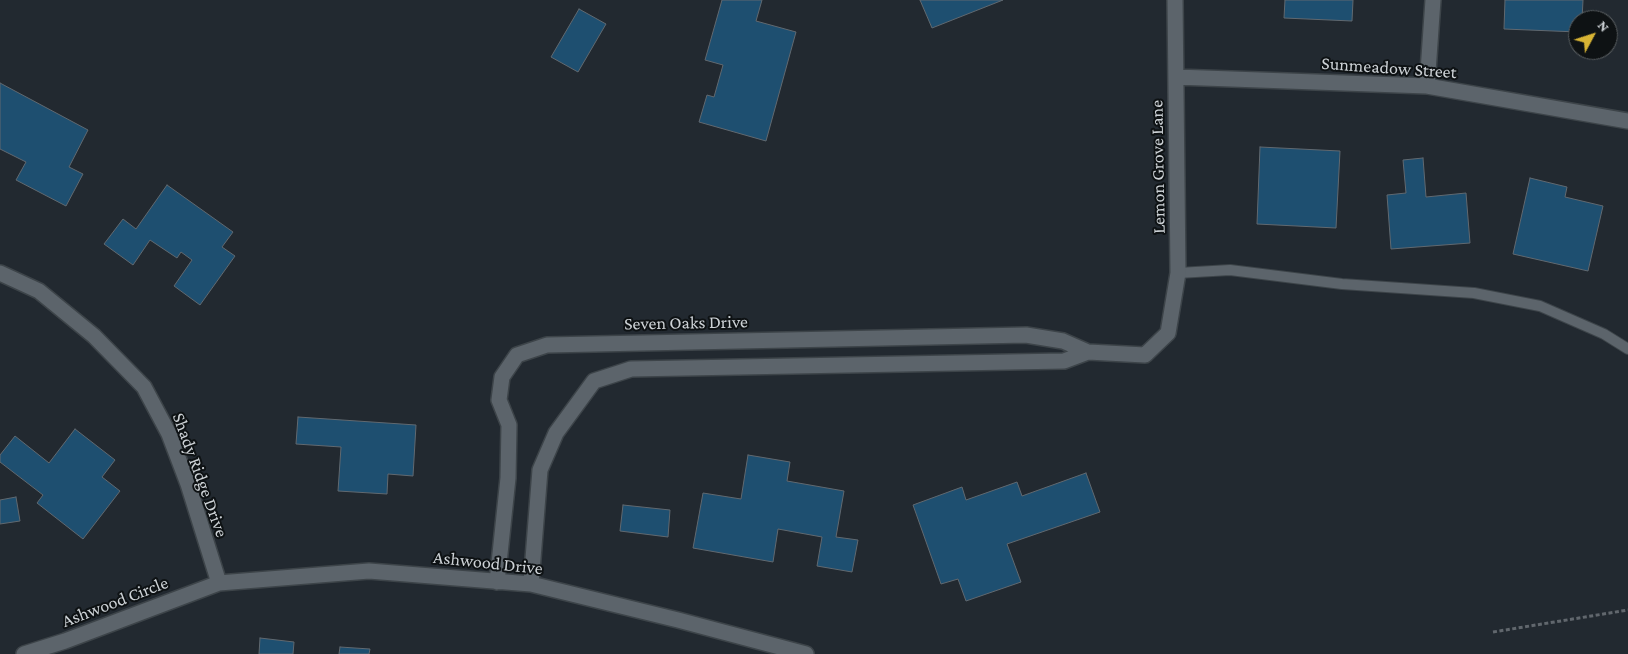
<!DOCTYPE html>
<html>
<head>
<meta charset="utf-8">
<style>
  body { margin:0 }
  #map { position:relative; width:1628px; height:654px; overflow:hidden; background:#222930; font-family:"Crimson Pro",serif }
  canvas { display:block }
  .north { position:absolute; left:1568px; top:10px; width:50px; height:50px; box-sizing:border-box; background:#0e1214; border:1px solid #5a5f62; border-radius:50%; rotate:50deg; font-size:14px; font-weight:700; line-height:20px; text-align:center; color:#cdd2d6 }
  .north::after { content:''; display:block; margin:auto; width:18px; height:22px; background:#d8b434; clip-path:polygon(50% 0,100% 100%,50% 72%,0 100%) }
</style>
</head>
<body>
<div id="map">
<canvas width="1628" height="654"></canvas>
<div class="north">N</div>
</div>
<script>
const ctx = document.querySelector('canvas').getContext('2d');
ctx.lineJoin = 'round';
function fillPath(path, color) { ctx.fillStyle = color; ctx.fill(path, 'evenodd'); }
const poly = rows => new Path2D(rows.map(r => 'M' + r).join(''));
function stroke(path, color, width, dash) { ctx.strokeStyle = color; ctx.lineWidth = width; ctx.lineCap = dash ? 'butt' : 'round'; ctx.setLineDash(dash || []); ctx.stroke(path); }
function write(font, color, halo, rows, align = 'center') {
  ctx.font = font + ' "Crimson Pro",serif'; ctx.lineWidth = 4; ctx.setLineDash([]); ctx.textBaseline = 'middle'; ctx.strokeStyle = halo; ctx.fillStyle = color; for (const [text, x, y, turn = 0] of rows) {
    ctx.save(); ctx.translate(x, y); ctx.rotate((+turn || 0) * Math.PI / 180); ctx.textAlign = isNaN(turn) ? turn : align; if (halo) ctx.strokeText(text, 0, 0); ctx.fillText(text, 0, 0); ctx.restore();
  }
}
const building = poly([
  [722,0,762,0,756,21,796,32,766,141,699,122,707,95,714,97,723,65,705,60,722,0],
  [920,0,1003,0,932,28,920,0],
  [1285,0,1353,0,1352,21,1284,18,1285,0],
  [1505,0,1583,0,1582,20,1578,20,1578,32,1504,29,1505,0],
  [579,9,606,24,578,72,551,57,579,9],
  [0,83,88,130,69,167,83,174,66,206,16,180,26,162,0,149,0,83],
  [1260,147,1340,151,1336,228,1257,224,1260,147],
  [1423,158,1426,197,1466,193,1470,243,1391,249,1387,195,1406,193,1403,160,1423,158],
  [1530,178,1567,187,1565,197,1603,206,1588,271,1513,254,1530,178],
  [167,185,233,232,222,247,235,256,200,305,174,286,192,260,181,252,177,258,150,240,133,265,104,244,123,219,136,229,167,185],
  [298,417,416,425,413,476,388,474,387,494,338,491,341,447,296,444,298,417],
  [75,429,115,460,102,477,120,491,83,539,37,503,43,495,0,462,0,455,15,436,49,463,75,429],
  [748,455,790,462,787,481,844,491,836,537,858,540,852,572,817,566,822,537,778,529,773,562,693,548,703,493,741,499,748,455],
  [1086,473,1100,512,1007,544,1021,582,966,601,958,579,941,584,913,505,962,487,966,500,1017,482,1022,496,1086,473],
  [16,497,20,521,0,524,0,500,16,497],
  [623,505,670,510,668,537,620,531,623,505],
  [260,638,294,642,293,654,259,654,260,638],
  [340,647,370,649,369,654,339,654,340,647]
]);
fillPath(building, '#1e4f70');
stroke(building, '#616970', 1);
const service = poly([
  [1178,273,1230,270,1342,284,1474,293,1540,306,1604,334,1628,349]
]);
const minor = poly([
  [1176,77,1427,86,1628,121],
  [1427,86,1433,0],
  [0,273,39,291,94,336,144,387,169,434,188,484,219,583],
  [497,582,508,478,509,425,499,400,502,377,517,355,547,345,1026,335,1063,341,1088,352,1145,355,1168,333,1178,273,1175,0],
  [531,584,540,470,556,433,594,381,631,369,1064,361,1088,352],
  [24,654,65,641,219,583,369,571,531,584,678,620,806,654]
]);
stroke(service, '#3d4449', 12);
stroke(minor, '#3d4449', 18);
stroke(poly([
  [1493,632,1628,610]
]), '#61676d', 3, [4, 2.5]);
stroke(service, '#5c646b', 10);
stroke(minor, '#5c646b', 15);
write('18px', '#cdd2d6', '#0e1214', [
  ["Sunmeadow Street",1389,68,4],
  ["Lemon Grove Lane",1158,167,-91],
  ["Seven Oaks Drive",686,323,-1],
  ["Shady Ridge Drive",200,475,70],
  ["Ashwood Drive",488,563,6],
  ["Ashwood Circle",115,602,-21]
]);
</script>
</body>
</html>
